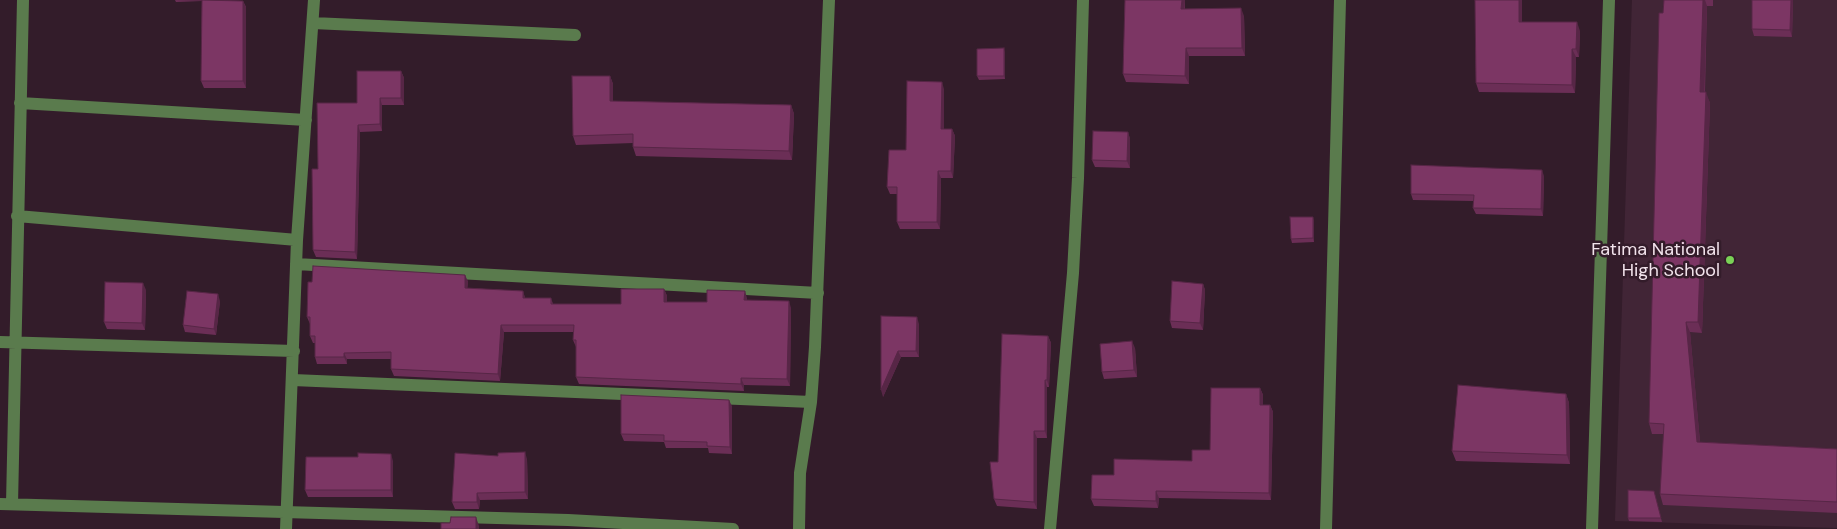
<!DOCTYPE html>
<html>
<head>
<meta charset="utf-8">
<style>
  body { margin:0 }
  canvas { display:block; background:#331c2a }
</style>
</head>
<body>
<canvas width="1837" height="529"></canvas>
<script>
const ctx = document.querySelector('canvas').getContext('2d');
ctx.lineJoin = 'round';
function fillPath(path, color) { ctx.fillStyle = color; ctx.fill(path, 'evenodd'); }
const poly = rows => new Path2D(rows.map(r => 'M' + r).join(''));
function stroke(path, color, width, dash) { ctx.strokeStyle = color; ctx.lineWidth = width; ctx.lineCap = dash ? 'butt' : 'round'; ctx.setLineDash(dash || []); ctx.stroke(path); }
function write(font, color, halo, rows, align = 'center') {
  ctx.font = font + ' "DM Sans",sans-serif'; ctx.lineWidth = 5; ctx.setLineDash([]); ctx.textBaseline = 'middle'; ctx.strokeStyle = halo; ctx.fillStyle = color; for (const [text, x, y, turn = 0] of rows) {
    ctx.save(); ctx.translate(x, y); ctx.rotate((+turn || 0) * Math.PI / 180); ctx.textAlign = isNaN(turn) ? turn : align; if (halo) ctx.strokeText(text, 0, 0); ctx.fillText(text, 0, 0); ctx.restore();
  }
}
fillPath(poly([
  [1632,0,1837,0,1837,528,1615,521]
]), '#412536');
stroke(poly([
  [313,23,575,35],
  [20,103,306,120],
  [17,216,297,240],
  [296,264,818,293],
  [0,342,294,351],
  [293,380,811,402],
  [0,504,568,520,733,529],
  [12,504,23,0],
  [286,529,297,240,314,0],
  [799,529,800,473,811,402,815,347,829,0],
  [1050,529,1073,273,1078,178,1083,0],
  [1326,529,1340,0],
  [1592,529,1609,0]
]), '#5a7b4d', 12);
fillPath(poly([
  [175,0,243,1,246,7,246,88,204,88,201,81,202,1,176,2],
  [1125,0,1185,0,1185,9,1244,16,1245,56,1189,56,1189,84,1126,82,1123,74],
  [1475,0,1522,0,1522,22,1580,31,1579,57,1576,57,1575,93,1479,92,1476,83],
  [1664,0,1713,0,1713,6,1707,6,1705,92,1710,103,1702,333,1690,332,1700,442,1837,449,1837,513,1663,505,1660,494,1664,434,1652,434,1649,423],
  [1793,0,1792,37,1754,36,1752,29],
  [1005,52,1005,79,979,80,977,76],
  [401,71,404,78,404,105,382,105,382,131,360,132,357,259,316,257,313,250,318,169,357,103],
  [610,76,613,84,613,101,791,105,794,114,792,160,636,156,633,147,633,143,576,145,573,136],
  [944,89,944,129,952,129,955,136,953,178,941,178,940,229,900,229,897,222,897,194,890,194,887,187,906,150],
  [1128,132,1130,139,1130,168,1095,167,1092,160],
  [1544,176,1543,216,1476,214,1473,208,1474,201,1413,200,1411,194],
  [1314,220,1314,242,1292,243,1291,239],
  [465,275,468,282,467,288,523,291,525,298,551,298,553,304,621,304,664,289,667,296,667,302,707,302,747,298,747,300,791,308,790,386,744,385,744,391,579,384,576,377,576,347,573,340,573,332,504,332,500,381,394,376,391,369,391,359,347,359,347,364,317,364,315,357,315,343,313,343,310,336,310,324,307,317],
  [1203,284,1205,290,1203,330,1172,328,1170,321],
  [146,290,145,330,107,329,104,322],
  [220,301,216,335,185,332,183,325],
  [881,316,919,324,919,357,901,357,883,397],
  [1048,336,1051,343,1049,387,1047,387,1047,438,1037,438,1037,509,997,506,994,499,998,462],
  [1135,348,1137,377,1104,379,1102,372],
  [1260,388,1263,395,1263,405,1270,405,1273,412,1271,500,1159,498,1158,508,1094,506,1091,499,1114,475,1192,461,1210,450],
  [1566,394,1569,403,1570,464,1456,461,1452,451],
  [729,400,732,407,732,454,709,453,708,448,666,448,664,442,624,441,621,434],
  [527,459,528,499,480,500,479,509,455,509,452,502],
  [393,461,393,497,308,497,305,490],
  [1655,495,1662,522,1629,521,1628,518]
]), '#6b2e56');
fillPath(poly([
  [1182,0,1185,0,1184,17,1181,9],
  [1519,0,1522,0,1522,30,1519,22],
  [1703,0,1705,0,1707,6,1704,102,1700,92],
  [1791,0,1793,0,1792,37,1790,30],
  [243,1,246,7,246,88,243,81],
  [1241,8,1244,16,1245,56,1242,48],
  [1577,22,1580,31,1579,57,1576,49],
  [1004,48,1005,52,1005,79,1004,76],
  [1186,48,1189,56,1189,84,1185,76],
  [1572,49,1576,57,1575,93,1572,85],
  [401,71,404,78,404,105,401,98],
  [610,76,613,84,613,110,610,101],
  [942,82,944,89,944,136,941,129],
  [1706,92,1710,103,1702,333,1698,322],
  [380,98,382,105,382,131,380,124],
  [791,105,794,114,792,160,789,151],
  [358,125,360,132,357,259,355,252],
  [952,129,955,136,953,178,951,171],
  [1128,132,1130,139,1130,168,1127,161],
  [1542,170,1544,176,1543,216,1541,209],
  [938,171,941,178,940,229,937,222],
  [1313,217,1314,220,1314,242,1313,238],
  [465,275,468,282,467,295,465,288],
  [143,283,146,290,145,330,142,323],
  [1203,284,1205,290,1203,330,1200,323],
  [664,289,667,296,667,309,664,302],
  [523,291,525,298,525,305,523,298],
  [745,291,747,298,747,307,744,300],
  [218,294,220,301,216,335,214,329],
  [789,301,791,308,790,386,787,379],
  [917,317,919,324,919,357,916,351],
  [1686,322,1690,332,1701,453,1697,442],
  [501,325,504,332,500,381,498,374],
  [1048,336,1051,343,1049,387,1047,380],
  [1132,341,1135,348,1137,377,1134,370],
  [898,351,901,357,883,397,881,390],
  [344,353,347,359,347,364,344,357],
  [741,378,744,385,744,391,741,384],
  [1045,380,1047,387,1047,438,1045,431],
  [1260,388,1263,395,1263,412,1260,405],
  [1566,394,1569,403,1570,464,1567,455],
  [729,400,732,407,732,454,730,447],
  [1270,405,1273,412,1271,500,1269,493],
  [1034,431,1037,438,1037,509,1034,502],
  [525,452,527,459,528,499,525,492],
  [391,454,393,461,393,497,391,490],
  [1156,491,1159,498,1158,508,1156,501],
  [477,493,480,500,479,509,477,502],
  [476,517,479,526,479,529,476,529]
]), '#572646');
const building = poly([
  [202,0,243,1,243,81,201,81,202,0],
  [1125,0,1182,0,1181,9,1241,8,1242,48,1186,48,1185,76,1123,74,1125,0],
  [1475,0,1519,0,1519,22,1577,22,1576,49,1572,49,1572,85,1476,83,1475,0],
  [1664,0,1703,0,1700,92,1706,92,1698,322,1686,322,1697,442,1837,449,1837,502,1660,494,1664,424,1649,423,1659,13,1663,13,1664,0],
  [1752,0,1791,0,1790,30,1752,29,1752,0],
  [1004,48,1004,76,977,76,977,49,1004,48],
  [357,71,401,71,401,98,380,98,380,124,358,125,355,252,313,250,312,169,318,169,317,103,357,103,357,71],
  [572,76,610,76,610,101,791,105,789,151,633,147,633,134,573,136,572,76],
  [907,81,942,82,941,129,952,129,951,171,938,171,937,222,897,222,897,187,887,187,889,150,906,150,907,81],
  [1093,131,1128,132,1127,161,1092,160,1093,131],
  [1411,165,1542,170,1541,209,1473,208,1474,195,1411,194,1411,165],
  [1290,217,1313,217,1313,238,1291,239,1290,217],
  [313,266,465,275,465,288,523,291,523,298,551,298,551,304,621,304,621,289,664,289,664,302,707,302,707,290,745,291,744,300,789,301,787,379,741,378,741,384,576,377,576,340,573,340,574,325,501,325,498,374,391,369,391,352,344,353,344,357,315,357,315,336,310,336,310,317,307,317,308,282,312,282,313,266],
  [1172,281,1203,284,1200,323,1170,321,1172,281],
  [105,282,143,283,142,323,104,322,105,282],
  [187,291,218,294,214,329,183,325,187,291],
  [881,316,917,317,916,351,898,351,881,390,881,316],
  [1002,334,1048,336,1047,380,1045,380,1045,431,1034,431,1034,502,994,499,990,462,998,462,1002,334],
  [1132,341,1134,370,1102,372,1100,344,1132,341],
  [1458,385,1566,394,1567,455,1452,451,1458,385],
  [1211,388,1260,388,1260,405,1270,405,1269,493,1156,491,1156,501,1091,499,1092,475,1114,475,1114,459,1192,461,1192,450,1210,450,1211,388],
  [621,395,729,400,730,447,707,446,707,442,664,441,664,435,621,434,621,395],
  [525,452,525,492,477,493,477,502,452,502,455,453,498,456,498,453,525,452],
  [358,453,391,454,391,490,305,490,306,457,358,457,358,453],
  [1628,490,1654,491,1661,518,1628,518,1628,490],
  [451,517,476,517,476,529,441,529,441,523,450,523,451,517]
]);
fillPath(building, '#7c3664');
stroke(building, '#572646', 1);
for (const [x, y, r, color] of [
  [1730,260,5,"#7ad156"]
]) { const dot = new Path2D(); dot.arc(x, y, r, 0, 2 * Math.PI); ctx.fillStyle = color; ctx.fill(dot); stroke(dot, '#331c2a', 2); }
write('18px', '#f2e3ec', '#331c2a', [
  ["Fatima National",1720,250],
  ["High School",1720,271]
], 'right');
</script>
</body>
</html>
